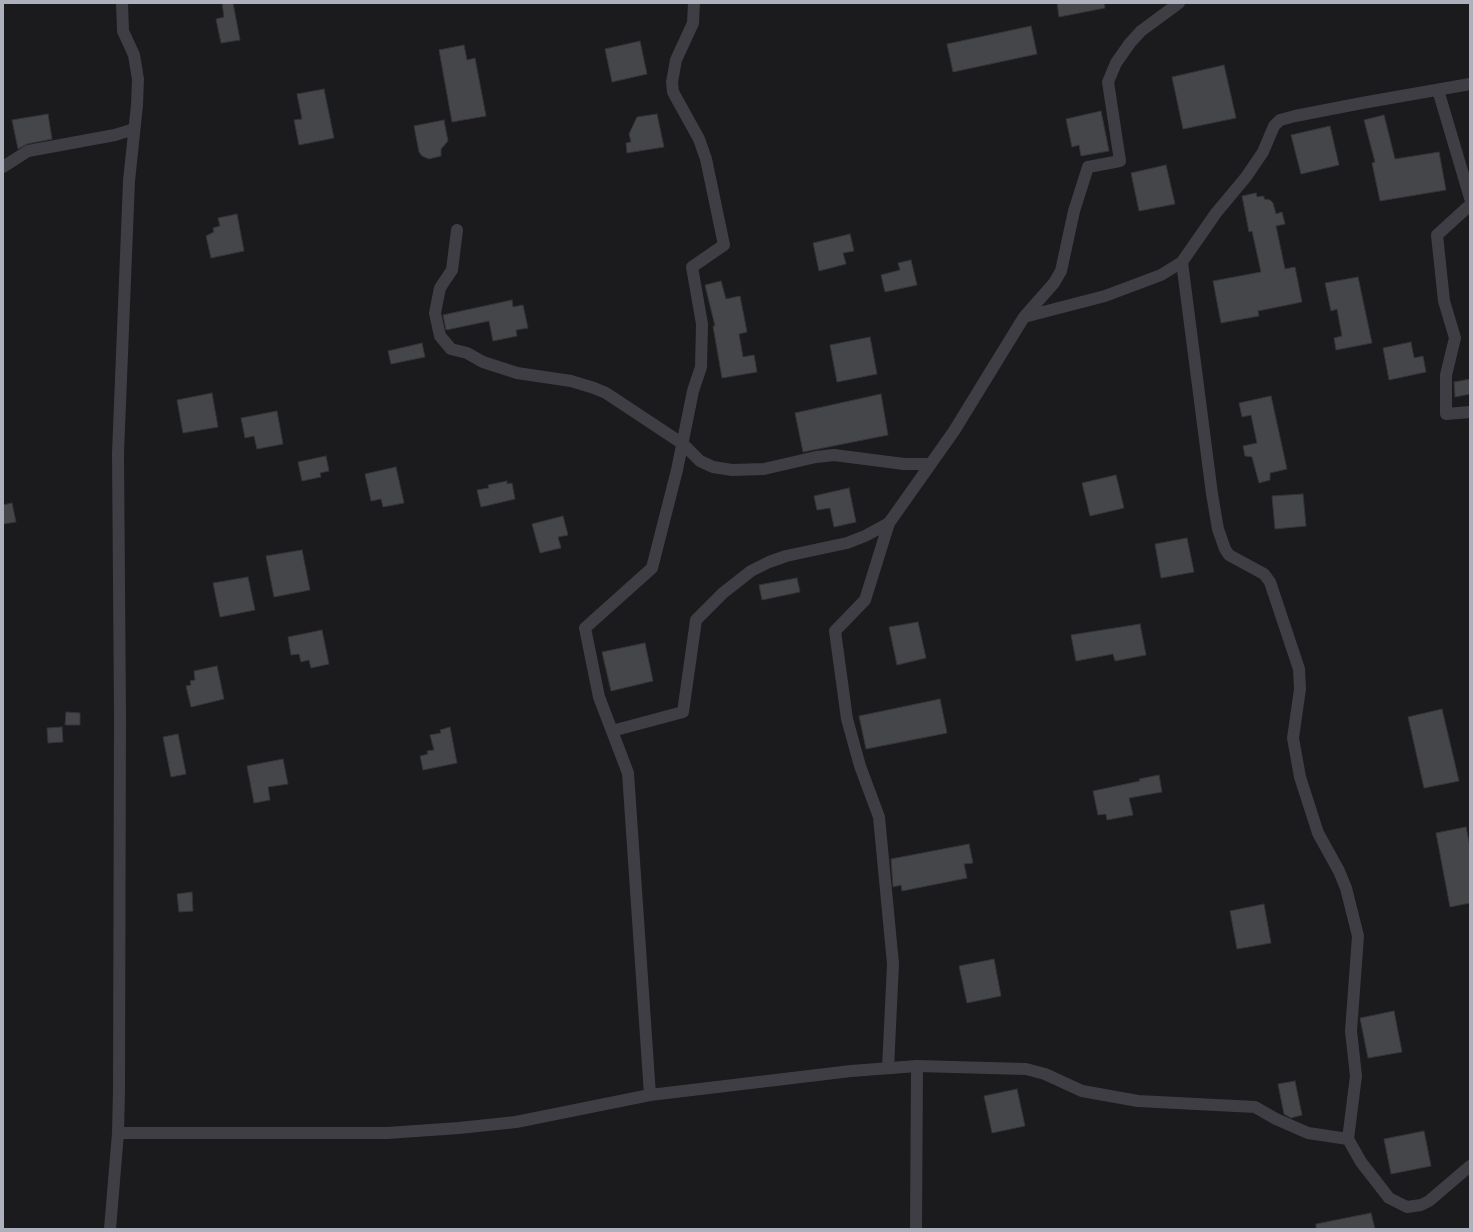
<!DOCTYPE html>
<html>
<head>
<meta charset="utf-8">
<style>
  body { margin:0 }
  #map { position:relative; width:1473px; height:1232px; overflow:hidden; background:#1b1b1d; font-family:Inter,sans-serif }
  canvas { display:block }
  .frame { position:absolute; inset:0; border:4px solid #aeb1bc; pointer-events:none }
</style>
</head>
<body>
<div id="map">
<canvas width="1473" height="1232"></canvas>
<div class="frame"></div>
</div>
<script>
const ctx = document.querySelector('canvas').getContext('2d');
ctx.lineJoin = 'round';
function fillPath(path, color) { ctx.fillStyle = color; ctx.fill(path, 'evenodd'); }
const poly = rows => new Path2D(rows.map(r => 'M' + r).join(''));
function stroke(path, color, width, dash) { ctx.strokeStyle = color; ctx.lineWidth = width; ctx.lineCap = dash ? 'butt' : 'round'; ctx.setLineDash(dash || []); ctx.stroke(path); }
const building = poly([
  [222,3,233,3,240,40,221,43,216,19,224,17,222,3],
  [1057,3,1104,3,1105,8,1059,17,1057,3],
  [1031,26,1037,54,953,72,947,44,1031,26],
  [640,41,647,74,612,82,605,49,640,41],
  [464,45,467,60,475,58,486,116,452,122,439,50,464,45],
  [1224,65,1236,118,1183,129,1172,77,1224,65],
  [324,89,334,138,299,145,294,120,302,119,297,94,324,89],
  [1101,111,1109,151,1081,156,1079,145,1072,147,1066,119,1101,111],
  [48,114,52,139,27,144,18,149,12,120,48,114],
  [657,114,664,147,627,153,626,143,631,142,629,134,637,117,657,114],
  [1384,115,1395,159,1439,152,1446,190,1380,201,1372,163,1375,162,1364,120,1384,115],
  [444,120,448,141,441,149,441,156,429,159,422,156,419,152,414,126,444,120],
  [1330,126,1339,165,1301,174,1291,135,1330,126],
  [1166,165,1175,204,1139,211,1131,173,1166,165],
  [1256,193,1257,197,1264,196,1264,199,1270,200,1273,203,1276,214,1282,212,1285,224,1276,226,1285,269,1295,267,1302,302,1258,311,1259,316,1221,323,1213,281,1261,272,1252,231,1249,232,1242,196,1256,193],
  [237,214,244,251,211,258,206,236,214,232,213,228,220,226,218,218,237,214],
  [850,234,854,251,843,253,846,264,819,271,813,243,850,234],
  [911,260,917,285,885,292,881,275,900,270,898,263,911,260],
  [1358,277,1372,343,1336,350,1334,338,1342,336,1337,309,1331,311,1325,283,1358,277],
  [721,281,726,299,740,296,747,332,739,334,743,357,754,355,757,372,722,378,713,326,715,326,705,285,721,281],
  [512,300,513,307,523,305,528,328,516,330,517,336,493,341,489,321,446,330,443,315,512,300],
  [870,337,877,374,837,382,830,345,870,337],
  [1411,342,1414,358,1423,356,1426,372,1389,380,1383,348,1411,342],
  [422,343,425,357,391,364,388,351,422,343],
  [1470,379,1470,394,1455,397,1454,382,1470,379],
  [212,393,218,427,183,433,177,400,212,393],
  [881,394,888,435,803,452,795,413,881,394],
  [1271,396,1287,469,1270,473,1270,480,1259,483,1252,457,1245,456,1243,446,1257,443,1251,415,1242,417,1239,403,1271,396],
  [277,411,283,444,257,449,254,436,245,438,241,418,277,411],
  [326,456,329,471,320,473,321,477,302,481,298,462,326,456],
  [396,467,404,503,383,507,381,499,371,501,365,474,396,467],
  [1116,475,1124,508,1090,516,1082,483,1116,475],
  [507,481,507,484,512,483,515,499,481,507,477,490,489,488,488,485,507,481],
  [849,488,856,522,834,527,830,508,817,510,814,496,849,488],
  [1303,494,1306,526,1275,529,1272,496,1303,494],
  [12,503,16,522,3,524,3,505,12,503],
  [563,516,568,535,558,537,561,548,540,553,532,524,563,516],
  [1187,538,1194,572,1161,578,1155,544,1187,538],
  [302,550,310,590,274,597,266,556,302,550],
  [248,577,255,610,220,617,213,583,248,577],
  [797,578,800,592,762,600,759,585,797,578],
  [918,622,926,658,897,665,889,627,918,622],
  [1140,624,1146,655,1115,661,1113,654,1076,661,1071,635,1140,624],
  [322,630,329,664,311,668,309,660,301,662,299,654,291,655,288,637,322,630],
  [645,643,653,681,611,691,602,652,645,643],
  [217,666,224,699,191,707,186,686,191,685,190,681,195,680,194,671,217,666],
  [940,699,947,733,866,749,859,716,940,699],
  [1442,709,1459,781,1424,788,1408,717,1442,709],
  [66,712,80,713,80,725,65,725,66,712],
  [62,727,63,742,48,743,47,728,62,727],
  [450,727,457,763,423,770,420,756,428,754,427,751,434,750,430,735,441,733,440,730,450,727],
  [178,734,186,774,171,777,163,737,178,734],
  [283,759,288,784,268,787,270,800,254,803,247,766,283,759],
  [1159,775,1162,792,1129,798,1133,815,1107,820,1106,814,1098,815,1093,791,1140,781,1139,779,1159,775],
  [1466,827,1470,847,1470,903,1450,907,1436,833,1466,827],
  [969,844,973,863,964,864,967,878,902,891,901,885,893,887,891,859,969,844],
  [192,892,193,911,179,912,177,894,192,892],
  [1264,904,1271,943,1237,949,1230,911,1264,904],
  [994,959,1001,996,967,1003,959,966,994,959],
  [1394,1011,1402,1052,1368,1058,1360,1018,1394,1011],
  [1295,1081,1302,1115,1291,1118,1284,1114,1278,1084,1295,1081],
  [1017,1089,1025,1126,992,1133,984,1096,1017,1089],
  [1424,1131,1431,1166,1391,1174,1384,1139,1424,1131],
  [1371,1213,1375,1229,1316,1229,1316,1224,1371,1213]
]);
fillPath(building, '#45464a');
stroke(building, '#353539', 1);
stroke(poly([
  [1438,90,1470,198],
  [3,167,28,151,115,135,134,129],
  [1470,205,1437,235,1444,301,1455,338,1446,375,1446,414,1470,412],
  [457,230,452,270,440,288,435,313,440,336,451,349,467,353,483,362,517,373,571,381,594,388,606,393,683,444,700,461,713,467,732,470,764,469,816,457,834,455,904,464,931,464],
  [1182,262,1212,494,1218,529,1225,549,1229,555,1264,574,1270,582,1299,669,1300,689,1293,738,1300,777,1318,833,1339,871,1346,888,1358,936,1351,1031,1356,1076,1348,1139,1361,1162,1389,1198,1407,1207,1421,1205,1429,1201,1470,1166],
  [1024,317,1105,296,1161,275,1182,262,1216,213,1246,177,1263,152,1274,126,1280,120,1295,116,1362,103,1470,84],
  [612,731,683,712,696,620,723,593,751,571,769,562,786,556,847,543,865,536,889,523],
  [888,1068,893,964,879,817,860,766,847,719,835,631,865,600,889,523,954,431,1024,317,1054,283,1061,271,1074,211,1088,167,1120,161,1108,82,1116,63,1130,43,1141,31,1179,3],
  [650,1095,628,773,599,697,585,628,652,568,677,470,693,391,701,367,702,324,692,267,724,245,706,159,699,139,673,92,672,82,676,60,693,23,694,3],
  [118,1133,387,1133,459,1128,516,1122,650,1095,851,1071,917,1066,1026,1069,1045,1074,1082,1091,1138,1101,1255,1107,1276,1119,1308,1133,1348,1139],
  [110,1229,118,1133,119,1090,120,715,118,453,129,181,137,105,138,79,134,55,123,31,122,3],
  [916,1229,917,1066]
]), '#3e3e44', 12);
</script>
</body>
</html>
